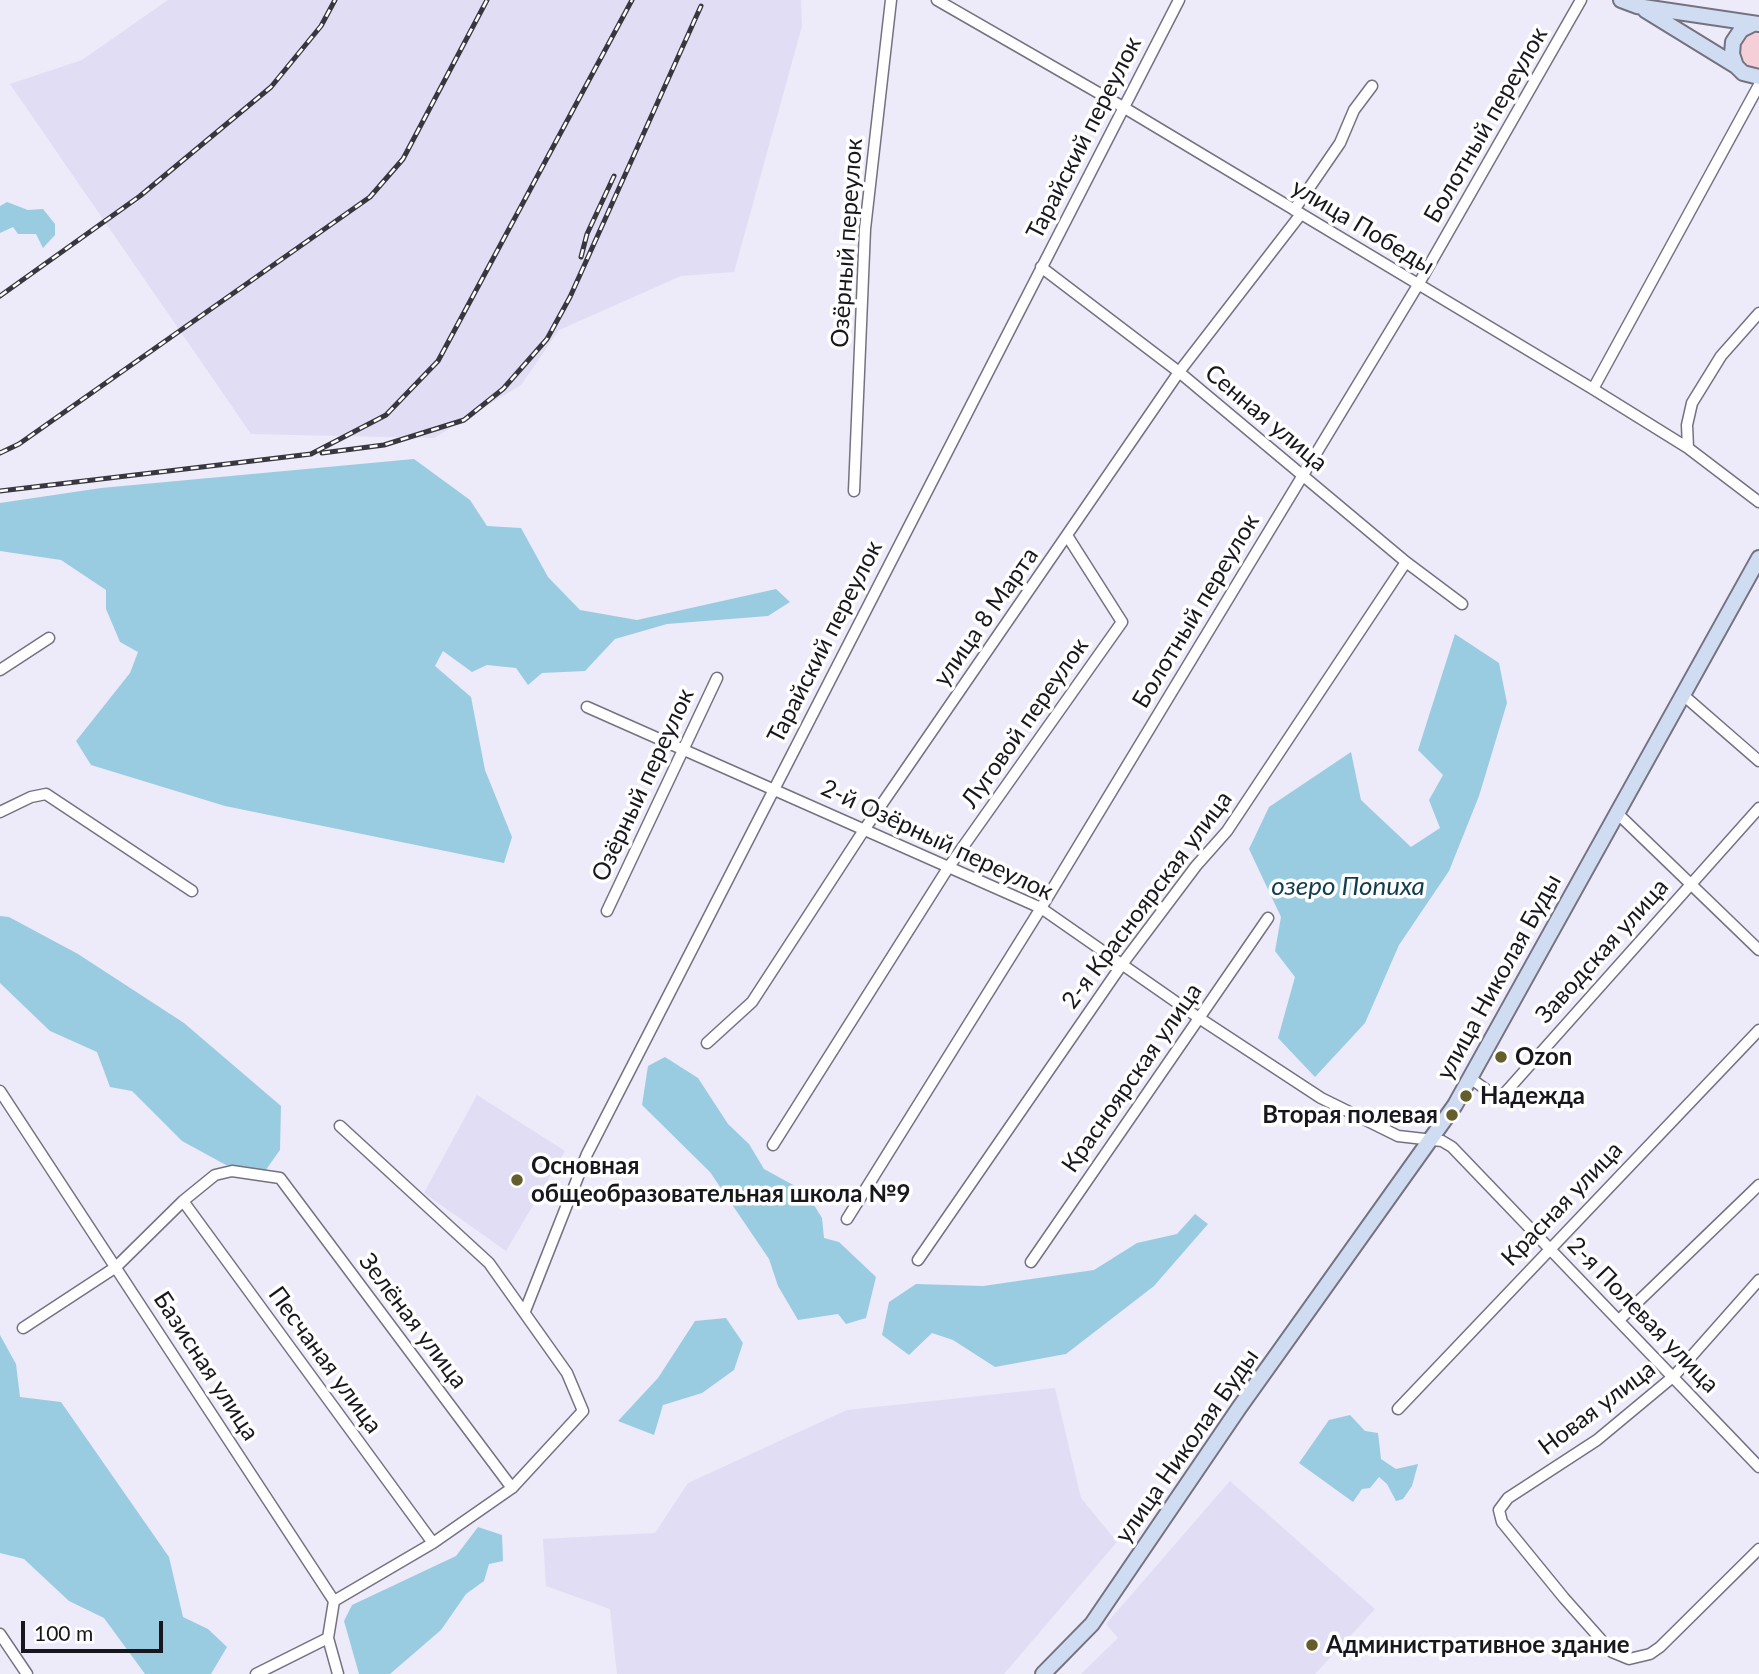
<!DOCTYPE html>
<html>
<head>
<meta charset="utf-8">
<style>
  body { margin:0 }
  #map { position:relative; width:1759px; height:1674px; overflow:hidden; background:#edeafa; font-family:Lato,sans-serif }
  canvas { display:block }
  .scale { position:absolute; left:21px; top:1621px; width:142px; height:32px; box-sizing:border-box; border:4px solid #18171d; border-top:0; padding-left:9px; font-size:21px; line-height:24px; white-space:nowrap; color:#18171d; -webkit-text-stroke:5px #fff; paint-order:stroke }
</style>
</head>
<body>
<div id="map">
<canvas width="1759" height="1674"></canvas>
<div class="scale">100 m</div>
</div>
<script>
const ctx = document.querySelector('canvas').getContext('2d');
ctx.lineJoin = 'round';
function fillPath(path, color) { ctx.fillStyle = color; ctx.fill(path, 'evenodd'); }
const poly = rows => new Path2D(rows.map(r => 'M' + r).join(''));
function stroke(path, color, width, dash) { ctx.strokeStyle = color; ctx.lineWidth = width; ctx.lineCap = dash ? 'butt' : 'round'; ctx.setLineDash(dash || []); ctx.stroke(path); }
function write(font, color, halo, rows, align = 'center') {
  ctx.font = font + ' Lato,sans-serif'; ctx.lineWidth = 7; ctx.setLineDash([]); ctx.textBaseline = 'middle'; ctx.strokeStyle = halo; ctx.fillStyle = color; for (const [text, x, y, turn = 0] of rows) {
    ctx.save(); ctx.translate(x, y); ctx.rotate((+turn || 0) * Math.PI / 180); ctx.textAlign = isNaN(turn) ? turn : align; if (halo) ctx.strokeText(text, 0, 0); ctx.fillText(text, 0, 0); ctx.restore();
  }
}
fillPath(poly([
  [168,0,801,0,802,26,734,272,681,276,559,330,521,385,434,438,251,434,10,84,82,60],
  [477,1095,565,1151,506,1251,424,1193],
  [1055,1388,1081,1498,1117,1542,1004,1674,617,1674,610,1609,546,1586,543,1539,655,1533,688,1483,847,1410],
  [1230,1481,1375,1609,1315,1674,1081,1674,1118,1638,1106,1624]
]), '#e1ddf4');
fillPath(poly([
  [1759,30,1759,71,1745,65,1739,48,1744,36]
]), '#f5cfd8');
fillPath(poly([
  [7,202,28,210,43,209,55,224,55,235,43,248,36,234,18,234,13,227,0,233,0,206],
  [414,459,470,500,487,526,521,528,548,577,580,610,637,620,776,589,790,602,768,616,667,624,615,639,585,671,542,673,528,685,516,668,487,665,472,672,443,651,435,666,471,697,485,770,512,837,504,863,225,806,91,765,76,741,130,673,138,652,120,642,106,609,106,590,61,560,0,551,0,503,101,488],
  [1455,634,1499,663,1507,703,1479,796,1449,871,1399,945,1365,1023,1315,1077,1278,1038,1295,977,1275,951,1281,917,1249,849,1269,807,1351,752,1361,800,1411,847,1440,828,1429,800,1443,775,1418,750],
  [0,916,9,917,78,954,184,1023,281,1106,280,1150,265,1171,226,1165,182,1141,132,1091,110,1087,97,1052,50,1031,0,983],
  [665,1057,698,1078,728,1124,749,1144,764,1169,806,1192,822,1218,824,1238,839,1242,876,1277,866,1318,846,1324,838,1314,798,1320,778,1286,769,1259,710,1172,642,1105,648,1066],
  [1195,1214,1208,1224,1154,1286,1066,1354,995,1367,953,1340,932,1333,909,1355,882,1335,889,1302,916,1284,983,1286,1094,1270,1137,1243,1177,1234],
  [726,1318,743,1343,734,1370,702,1393,663,1405,654,1435,618,1421,658,1378,695,1321],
  [0,1335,16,1364,20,1397,61,1402,169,1557,183,1617,208,1629,227,1647,211,1674,145,1674,104,1618,69,1601,24,1559,0,1553],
  [1350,1415,1365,1431,1378,1433,1381,1459,1396,1469,1418,1464,1412,1486,1403,1499,1396,1501,1387,1484,1379,1477,1370,1488,1362,1489,1353,1502,1299,1463,1329,1420],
  [478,1527,502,1535,503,1561,489,1564,484,1581,466,1594,441,1630,390,1674,359,1674,344,1621,352,1605,456,1556]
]), '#9acce1');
const street = poly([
  [937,0,1123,107,1593,389,1688,448,1759,502],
  [1294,210,1340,143,1354,110,1372,86],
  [1041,267,1179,372,1406,562,1462,604],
  [1593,389,1759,85],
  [1688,448,1687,425,1692,403,1721,356,1759,313],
  [854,491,865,229,891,0],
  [0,670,49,638],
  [1682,694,1759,761],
  [587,707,1041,908,1199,1018,1321,1098,1398,1136,1442,1141,1452,1147,1759,1467],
  [0,812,31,797,46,794,192,891],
  [1616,812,1759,950],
  [607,911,717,678],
  [707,1043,752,1002,864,830,1179,372,1301,214],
  [1470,1078,1495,1096,1504,1094,1759,808],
  [0,1091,334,1601,328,1638,338,1674],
  [773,1145,948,868,1122,622,1068,537],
  [183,1201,433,1543],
  [847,1219,1041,908,1418,285,1581,0],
  [918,1260,1123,963,1196,866,1227,831,1406,562],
  [1031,1262,1268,918],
  [1759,1280,1674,1376,1597,1440,1508,1498,1499,1510,1502,1522,1564,1598,1612,1652,1629,1659,1650,1654,1660,1647,1759,1549],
  [525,1311,587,1154,1179,0],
  [1619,1320,1759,1185],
  [23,1328,116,1267,183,1201,215,1175,232,1171,280,1178,512,1488],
  [1398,1409,1759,1030],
  [334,1601,433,1543,512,1488,583,1411,567,1373,489,1263,340,1126],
  [0,1634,27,1674],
  [256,1674,328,1638]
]);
const secondary = poly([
  [1621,0,1637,6,1759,24],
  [1645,10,1736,66],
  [1753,24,1741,30,1733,42,1732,54,1736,66,1743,73,1759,77],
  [1043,1674,1092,1624,1239,1408,1455,1105,1759,558]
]);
stroke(street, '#757280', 13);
stroke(secondary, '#757280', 18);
stroke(street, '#fff', 10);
stroke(secondary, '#cfdcf2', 14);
const rail = poly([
  [581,257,587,234,614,176],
  [0,296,140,196,271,87,321,26,335,0],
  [0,453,19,444,370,197,403,159,487,0],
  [322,453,384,445,464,420,503,389,547,339,570,297,701,6],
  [0,491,311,454,386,415,438,361,632,0]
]);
stroke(rail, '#38363e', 5);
stroke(rail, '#fff', 2.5, [8]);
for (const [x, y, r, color] of [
  [1501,1057,7,"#635e2b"],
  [1466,1096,7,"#635e2b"],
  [1452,1115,7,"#635e2b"],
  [517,1180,7,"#635e2b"],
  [1312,1645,7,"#635e2b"]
]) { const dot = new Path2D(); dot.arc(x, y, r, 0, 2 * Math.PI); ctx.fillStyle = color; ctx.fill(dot); stroke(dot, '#fff', 2.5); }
write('24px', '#18171d', '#fff', [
  ["Болотный переулок",1486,125,-60],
  ["Тарайский переулок",1084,138,-63],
  ["улица Победы",1363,227,31],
  ["Озёрный переулок",847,243,-86],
  ["Сенная улица",1266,418,40],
  ["Болотный переулок",1196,611,-59],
  ["улица 8 Марта",986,617,-55],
  ["Тарайский переулок",825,642,-63],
  ["Луговой переулок",1025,723,-55],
  ["Озёрный переулок",643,785,-65],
  ["2-й Озёрный переулок",937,840,25],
  ["2-я Красноярская улица",1147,900,-53],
  ["Заводская улица",1602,951,-48],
  ["улица Николая Буды",1499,977,-61],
  ["Красноярская улица",1132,1078,-55],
  ["Красная улица",1562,1204,-46],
  ["2-я Полевая улица",1643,1315,46],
  ["Зелёная улица",413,1321,53],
  ["Песчаная улица",325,1360,54],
  ["Базисная улица",206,1366,57],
  ["Новая улица",1597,1408,-37],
  ["улица Николая Буды",1187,1446,-55]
]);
write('bold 24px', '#18171d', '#fff', [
  ["Ozon",1515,1057],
  ["Надежда",1480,1096],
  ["Вторая полевая",1438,1115,"right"],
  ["Основная",531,1166],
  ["общеобразовательная школа №9",531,1194],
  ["Административное здание",1326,1645]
], 'left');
write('italic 26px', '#123d4d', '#fff', [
  ["озеро Попиха",1348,887]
]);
</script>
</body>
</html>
